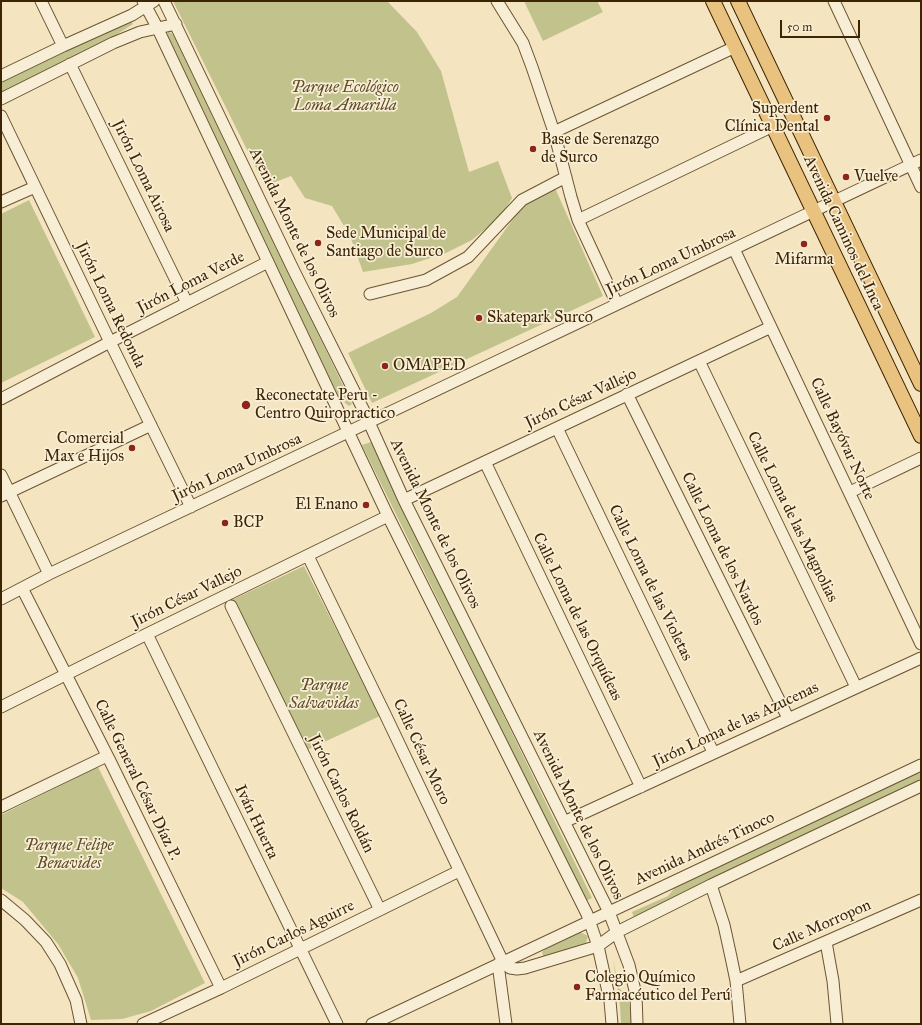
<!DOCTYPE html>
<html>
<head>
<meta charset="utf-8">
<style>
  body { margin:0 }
  #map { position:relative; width:922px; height:1025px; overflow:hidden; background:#f4e5c0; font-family:"IM FELL Great Primer",serif }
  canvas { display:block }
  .frame { position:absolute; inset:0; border:2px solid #3d2403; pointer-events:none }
  .scale { position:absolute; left:780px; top:20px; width:80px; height:18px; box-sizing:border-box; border:2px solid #3d2403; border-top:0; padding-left:5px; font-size:12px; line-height:14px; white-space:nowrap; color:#3d2403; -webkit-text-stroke:3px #f8eed6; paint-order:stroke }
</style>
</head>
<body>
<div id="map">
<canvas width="922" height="1025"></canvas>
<div class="frame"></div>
<div class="scale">50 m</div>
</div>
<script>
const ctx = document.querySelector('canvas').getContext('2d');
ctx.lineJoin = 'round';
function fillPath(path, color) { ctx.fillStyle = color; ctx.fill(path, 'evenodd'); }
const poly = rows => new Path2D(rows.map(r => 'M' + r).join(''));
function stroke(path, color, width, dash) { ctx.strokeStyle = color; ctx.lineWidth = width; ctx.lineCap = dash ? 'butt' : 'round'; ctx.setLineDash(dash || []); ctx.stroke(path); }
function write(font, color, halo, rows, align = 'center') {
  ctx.font = font + ' "IM FELL Great Primer",serif'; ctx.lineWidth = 3.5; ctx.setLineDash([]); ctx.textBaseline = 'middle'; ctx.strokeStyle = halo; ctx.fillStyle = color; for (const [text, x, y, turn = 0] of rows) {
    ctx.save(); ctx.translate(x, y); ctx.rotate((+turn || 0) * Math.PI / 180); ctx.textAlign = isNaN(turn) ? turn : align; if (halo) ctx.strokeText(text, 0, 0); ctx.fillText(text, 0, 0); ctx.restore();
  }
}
fillPath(poly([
  [173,1,387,1,417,32,441,71,469,172,498,161,512,198,501,216,472,240,446,253,412,264,363,272,350,236,332,206,305,198,291,176,265,186],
  [524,1,597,1,603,12,543,41],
  [130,20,133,24,102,44,1,99,1,80],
  [168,31,174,35,352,404,349,406,340,399,168,35],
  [555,188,603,296,372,403,348,353,431,313,457,297,523,205],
  [29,200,95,337,1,383,1,214],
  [371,442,592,898,586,901,362,445],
  [304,566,380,716,307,750,232,600],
  [98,767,205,983,151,1011,122,1019,91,1020,78,978,58,944,23,902,1,888,1,815],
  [921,773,921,782,634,918,632,912,668,896,677,885,913,774],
  [580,932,588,936,586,943,583,947,549,957,543,956,542,952,547,948],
  [613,959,619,988,628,997,632,1017,631,1024,621,1024,620,1006]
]), '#c2c28d');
const minor = poly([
  [41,1,63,46],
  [143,1,157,27,388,516,587,914,598,946,610,1001,612,1024],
  [164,1,294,271,363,409,404,500,609,912,629,965,636,995,637,1024],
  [497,1,523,43,532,67,554,132,571,197,578,220,617,304],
  [834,1,921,187],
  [70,64,187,303],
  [1,76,63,46,132,15,154,1],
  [1,99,113,43,140,32,176,24],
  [1,116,110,342,191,507],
  [554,132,735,47],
  [1,202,35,187],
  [578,220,773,126],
  [734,249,921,644],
  [370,294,426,280,468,257,522,200,566,177],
  [699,361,856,687],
  [627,394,788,718],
  [1,399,110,342,268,262],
  [557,428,713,752],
  [485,462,641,787],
  [1,475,49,574],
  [850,492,921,458],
  [1,496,151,425],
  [404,500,771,327],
  [308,556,385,714,503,962,510,968,517,969,525,968,598,946,617,932,711,885,921,786],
  [22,588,110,761,221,988],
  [1,599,49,574,921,160],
  [231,606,380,910],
  [147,634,337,1024],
  [1,707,147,634,388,516],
  [1,807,107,756],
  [564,822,921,658],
  [711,885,724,925,731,957,736,981,740,1024],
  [1,900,25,920,46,942,60,964,76,1000,81,1024],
  [826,942,833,981,837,1024],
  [498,964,506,1024],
  [736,981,921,900],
  [143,1024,221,988,459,871],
  [372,1024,921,765]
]);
const major = poly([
  [713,1,921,436],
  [738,1,921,384]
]);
stroke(minor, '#6b5432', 13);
stroke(major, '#3d2403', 16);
stroke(minor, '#f8eed6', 11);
stroke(major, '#eac280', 14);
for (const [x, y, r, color] of [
  [827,118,4,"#8f2418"],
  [533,149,4,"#8f2418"],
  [846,177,4,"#8f2418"],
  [318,243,4,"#8f2418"],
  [804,244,4,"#8f2418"],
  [479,318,4,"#8f2418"],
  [385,366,4,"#8f2418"],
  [246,405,5,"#8f2418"],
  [132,448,4,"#8f2418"],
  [366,505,4,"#8f2418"],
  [225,523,4,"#8f2418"],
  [577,987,4,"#8f2418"]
]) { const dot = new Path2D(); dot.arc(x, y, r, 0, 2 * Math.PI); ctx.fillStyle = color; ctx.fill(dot); stroke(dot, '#f8eed6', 1.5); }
write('italic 16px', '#5e4c26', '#f8eed6', [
  ["Parque Ecológico",345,88],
  ["Loma Amarilla",345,106],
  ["Parque",324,686],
  ["Salvavidas",324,704],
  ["Parque Felipe",69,846],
  ["Benavides",69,864]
]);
write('16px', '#3d2403', '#f8eed6', [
  ["Superdent",819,109,"right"],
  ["Clínica Dental",819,127,"right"],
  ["Base de Serenazgo",541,140],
  ["de Surco",541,158],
  ["Vuelve",854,177],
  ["Sede Municipal de",326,234],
  ["Santiago de Surco",326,252],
  ["Mifarma",804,260,"center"],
  ["Skatepark Surco",487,318],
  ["OMAPED",393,366],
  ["Reconectate Peru -",255,396],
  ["Centro Quiropractico",255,414],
  ["Comercial",124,439,"right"],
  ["Max e Hijos",124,457,"right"],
  ["El Enano",358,505,"right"],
  ["BCP",233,523],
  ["Colegio Químico",585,978],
  ["Farmacéutico del Perú",585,996]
], 'left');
write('16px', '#3d2403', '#f8eed6', [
  ["Jirón Loma Airosa",143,176,64],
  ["Avenida Monte de los Olivos",294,233,64],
  ["Avenida Caminos del Inca",843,233,65],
  ["Jirón Loma Umbrosa",671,262,-25],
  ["Jirón Loma Verde",191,283,-27],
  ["Jirón Loma Redonda",110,305,64],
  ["Jirón César Vallejo",581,399,-25],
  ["Calle Bayóvar Norte",842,439,65],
  ["Jirón Loma Umbrosa",237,468,-25],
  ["Calle Loma de las Magnolias",792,517,64],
  ["Avenida Monte de los Olivos",435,524,64],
  ["Calle Loma de los Nardos",722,549,64],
  ["Calle Loma de las Violetas",650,583,64],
  ["Jirón César Vallejo",187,597,-26],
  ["Calle Loma de las Orquídeas",577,617,64],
  ["Jirón Loma de las Azucenas",736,725,-25],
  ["Calle César Moro",421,752,65],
  ["Calle General César Díaz P.",137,780,64],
  ["Jirón Carlos Roldán",341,794,64],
  ["Avenida Monte de los Olivos",578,815,64],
  ["Iván Huerta",256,822,64],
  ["Avenida Andrés Tinoco",705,849,-25],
  ["Calle Morropon",822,926,-24],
  ["Jirón Carlos Aguirre",294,934,-26]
]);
</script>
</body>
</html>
